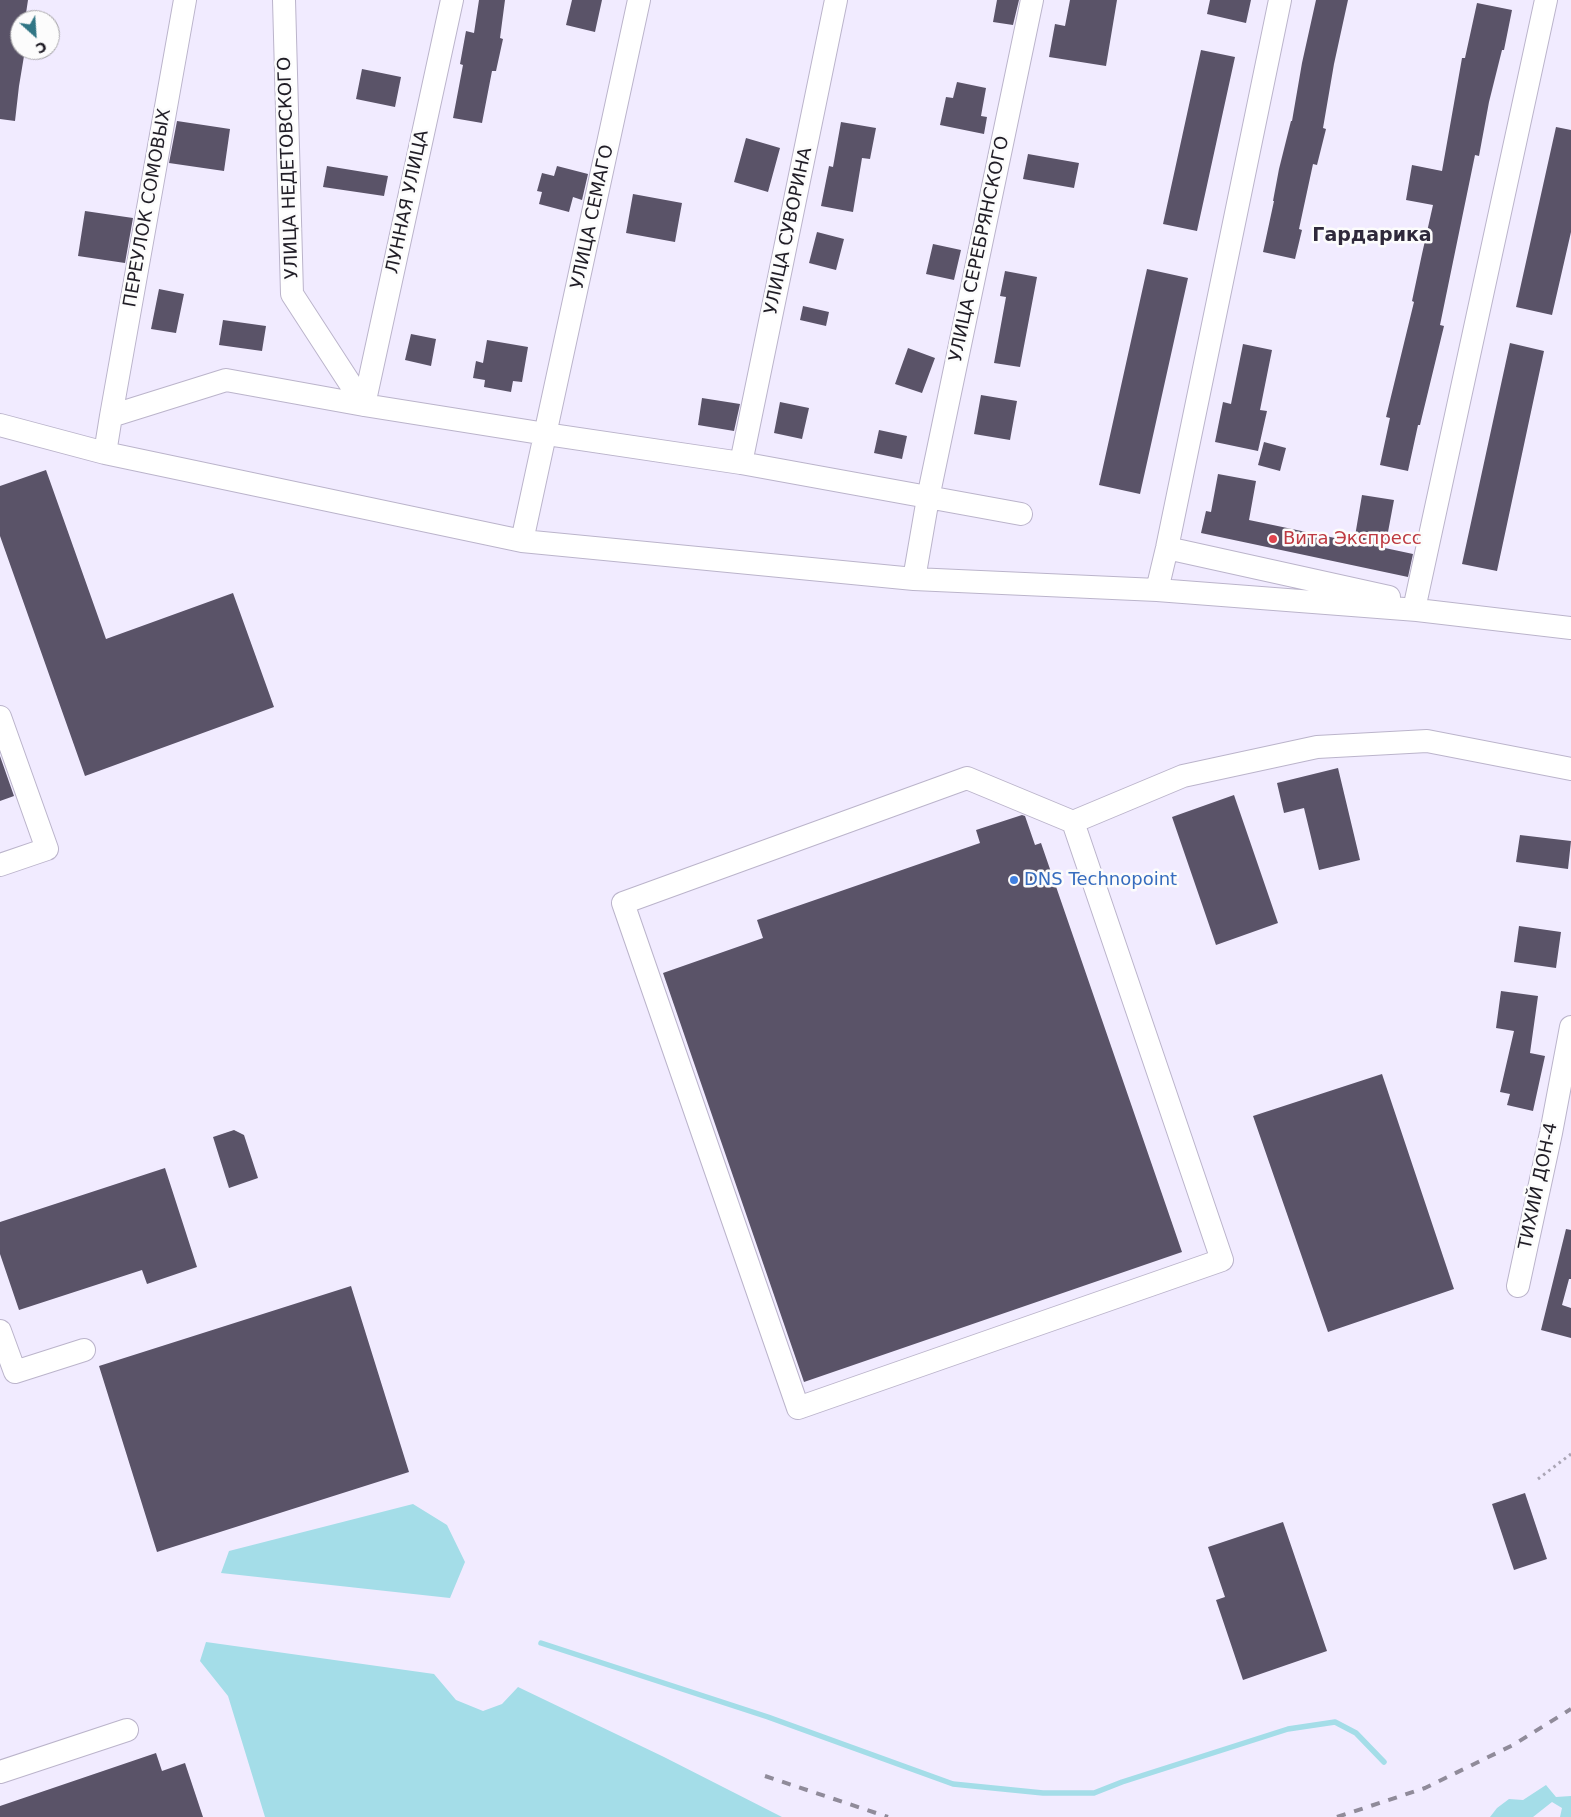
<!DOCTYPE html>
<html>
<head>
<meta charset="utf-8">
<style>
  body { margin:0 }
  #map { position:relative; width:1571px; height:1817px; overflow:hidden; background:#f1ebff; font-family:"DejaVu Sans",sans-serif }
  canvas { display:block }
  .north { position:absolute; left:10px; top:10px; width:50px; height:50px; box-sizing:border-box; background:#fcfcfc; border:1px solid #a4a3a6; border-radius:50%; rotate:154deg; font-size:14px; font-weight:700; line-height:20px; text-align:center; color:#201d26 }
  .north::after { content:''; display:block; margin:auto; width:18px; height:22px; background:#317685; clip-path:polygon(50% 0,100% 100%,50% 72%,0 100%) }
</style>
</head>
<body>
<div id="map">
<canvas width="1571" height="1817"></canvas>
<div class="north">С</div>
</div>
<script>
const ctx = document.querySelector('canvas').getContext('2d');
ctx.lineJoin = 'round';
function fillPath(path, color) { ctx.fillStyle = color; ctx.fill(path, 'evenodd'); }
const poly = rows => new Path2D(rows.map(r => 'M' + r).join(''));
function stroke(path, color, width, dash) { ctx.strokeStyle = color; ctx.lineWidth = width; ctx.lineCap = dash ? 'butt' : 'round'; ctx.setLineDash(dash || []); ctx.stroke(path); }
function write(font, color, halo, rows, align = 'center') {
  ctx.font = font + ' "DejaVu Sans",sans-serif'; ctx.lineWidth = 5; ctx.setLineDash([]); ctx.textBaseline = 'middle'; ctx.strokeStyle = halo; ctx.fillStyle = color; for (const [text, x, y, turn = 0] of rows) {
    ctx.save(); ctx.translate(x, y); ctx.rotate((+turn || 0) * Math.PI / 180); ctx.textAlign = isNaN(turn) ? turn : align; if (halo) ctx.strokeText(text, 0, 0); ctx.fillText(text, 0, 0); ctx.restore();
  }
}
fillPath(poly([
  [413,1504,447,1525,465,1562,450,1598,221,1573,229,1551],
  [206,1642,434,1674,456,1700,483,1711,502,1704,518,1687,664,1757,782,1817,265,1817,228,1696,200,1661],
  [1546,1785,1556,1797,1571,1796,1571,1817,1560,1817,1562,1808,1552,1802,1533,1817,1490,1817,1497,1808,1509,1799,1523,1800]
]), '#a4dde8');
stroke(poly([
  [541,1643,768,1717,953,1784,1043,1793,1094,1793,1122,1782,1288,1729,1335,1722,1356,1733,1384,1762]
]), '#a4dde8', 5.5);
fillPath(poly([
  [0,0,28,0,25,20,20,20,20,50,25,50,19,86,15,121,0,119],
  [479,0,505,0,500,38,503,39,496,71,492,71,482,123,453,118,463,65,460,64,466,31,474,33],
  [572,0,602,0,595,32,566,25],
  [997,0,1019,0,1013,25,993,22],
  [1070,0,1117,0,1106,66,1049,57,1055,24,1065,26],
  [1210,0,1251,0,1246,23,1207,14],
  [1316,0,1348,0,1334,64,1323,128,1326,129,1317,165,1313,164,1299,229,1302,230,1295,259,1263,252,1274,201,1273,201,1279,169,1291,121,1292,121,1302,63],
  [1477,3,1512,10,1504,50,1502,50,1489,102,1479,156,1475,155,1440,325,1444,326,1420,425,1418,425,1408,471,1380,465,1390,418,1386,417,1414,302,1412,301,1422,254,1433,205,1406,200,1412,165,1442,171,1462,58,1465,58],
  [1201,50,1235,57,1197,231,1163,224],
  [362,69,401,77,395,107,356,99],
  [957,82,986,88,981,116,987,117,984,134,940,125,946,97,953,98],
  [177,121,230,129,224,171,169,163],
  [841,122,876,128,870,159,862,158,853,212,821,206,829,166,833,167],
  [1556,127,1571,130,1571,232,1552,315,1516,307],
  [746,138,780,148,768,192,734,182],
  [1028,154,1079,163,1074,188,1023,179],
  [327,166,388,176,384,196,323,187],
  [557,166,588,174,582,200,573,197,569,212,539,204,542,192,537,191,542,173,554,176],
  [633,194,682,203,675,242,626,233],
  [85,211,133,218,125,263,78,256],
  [817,232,844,239,836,270,809,263],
  [933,244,961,250,954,280,926,274],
  [1147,269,1188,278,1140,494,1099,485],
  [1005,271,1037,277,1020,367,994,363,1006,297,1000,296],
  [159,289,184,294,176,333,151,329],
  [803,306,829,312,826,326,800,320],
  [223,320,266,326,262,351,219,345],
  [411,334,436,339,431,366,405,360],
  [487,340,528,347,522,382,513,381,511,392,484,387,485,380,473,378,476,361,483,363],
  [1510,343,1544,351,1497,571,1462,564],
  [1243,344,1272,350,1260,410,1267,411,1258,451,1215,442,1223,402,1231,404],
  [908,348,935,358,922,393,895,384],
  [981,395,1017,401,1010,440,974,434],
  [702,398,740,404,734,431,698,425],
  [780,402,809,408,802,439,774,433],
  [879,430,907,436,902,459,874,453],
  [1264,442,1286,448,1280,471,1258,465],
  [46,470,106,639,233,593,274,707,85,776,0,536,0,486],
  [1218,474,1256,481,1249,520,1354,542,1362,495,1394,500,1385,548,1413,554,1408,577,1201,533,1206,511,1211,512],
  [0,756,14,796,0,801],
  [1338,768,1360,860,1319,870,1304,808,1284,813,1277,783],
  [1234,795,1278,923,1216,945,1172,817],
  [1022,815,1025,816,1035,845,1041,843,1182,1252,804,1382,663,973,763,938,757,920,980,843,976,830],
  [1520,835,1571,841,1568,869,1516,862],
  [1519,926,1561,932,1556,968,1514,962],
  [1501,991,1538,996,1530,1053,1545,1056,1533,1111,1507,1105,1510,1094,1500,1092,1514,1031,1496,1028],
  [1382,1074,1454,1289,1328,1332,1253,1116],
  [234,1130,244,1135,258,1178,229,1188,213,1137],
  [165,1168,197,1267,147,1284,142,1270,19,1310,0,1254,0,1222],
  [1566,1229,1571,1230,1571,1279,1569,1279,1562,1305,1571,1308,1571,1338,1541,1330],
  [351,1286,409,1472,157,1552,99,1366],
  [1525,1493,1547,1559,1514,1570,1492,1504],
  [1283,1522,1327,1651,1243,1680,1216,1600,1225,1597,1208,1547],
  [156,1753,162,1771,185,1763,203,1817,0,1817,0,1806]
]), '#5a5368');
const minor = poly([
  [284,0,292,294,364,405],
  [364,405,452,0],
  [111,416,185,0],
  [0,425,105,453,522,541,914,579,1157,590,1417,610,1571,628],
  [105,453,111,416,226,380,364,405,546,434,741,463,1021,514],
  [741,463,836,0],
  [522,541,639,0],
  [1167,548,1389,597],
  [914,579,928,498,1032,0],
  [1157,590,1167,548,1280,0],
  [1417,610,1416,600,1546,0],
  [0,717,47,849,0,865],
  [1073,822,1222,1260,798,1408,623,903,967,778,1073,822,1183,776,1317,747,1427,741,1571,769],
  [1518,1286,1551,1133,1571,1027],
  [0,1331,15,1372,84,1350],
  [0,1772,127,1730]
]);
stroke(minor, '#bbb4cb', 24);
stroke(poly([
  [1538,1479,1571,1454]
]), '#aaa5b5', 3, [2.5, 4]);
stroke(minor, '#fff', 22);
stroke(poly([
  [765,1776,888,1817],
  [1337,1817,1425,1788,1513,1745,1571,1709]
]), '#908b9a', 4, [9, 9]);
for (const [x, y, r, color] of [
  [1273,539,5,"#e0444e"],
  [1014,880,5,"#3f7fe0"]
]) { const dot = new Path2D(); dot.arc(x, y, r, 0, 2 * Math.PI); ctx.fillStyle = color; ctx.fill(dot); stroke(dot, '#fcfcfc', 2); }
write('18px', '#201d26', '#fcfcfc', [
  ["УЛИЦА НЕДЕТОВСКОГО",289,168,-92],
  ["ЛУННАЯ УЛИЦА",408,202,-78],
  ["ПЕРЕУЛОК СОМОВЫХ",148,208,-80],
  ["УЛИЦА СЕМАГО",593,217,-78],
  ["УЛИЦА СУВОРИНА",789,231,-78],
  ["УЛИЦА СЕРЕБРЯНСКОГО",980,249,-78],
  ["ТИХИЙ ДОН-4",1539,1186,-78]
]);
write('18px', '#be3a42', '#fcfcfc', [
  ["Вита Экспресс",1283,539]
], 'left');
write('18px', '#366cbe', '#fcfcfc', [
  ["DNS Technopoint",1024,880]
], 'left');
write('bold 19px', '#2f293b', '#fcfcfc', [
  ["Гардарика",1372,236]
]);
</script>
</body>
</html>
